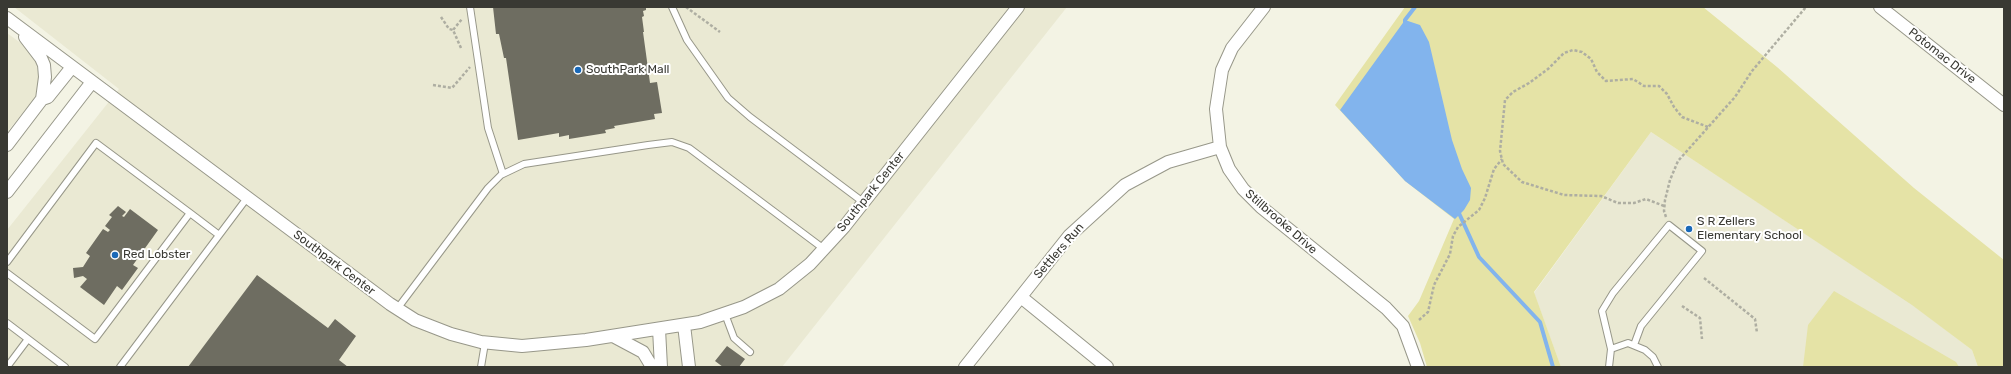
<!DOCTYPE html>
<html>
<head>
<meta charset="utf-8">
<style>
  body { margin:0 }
  #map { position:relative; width:2011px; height:374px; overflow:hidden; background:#f3f3e4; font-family:Rubik,sans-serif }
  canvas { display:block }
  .frame { position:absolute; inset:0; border:8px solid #393933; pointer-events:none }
</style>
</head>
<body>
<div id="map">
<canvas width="2011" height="374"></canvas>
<div class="frame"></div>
</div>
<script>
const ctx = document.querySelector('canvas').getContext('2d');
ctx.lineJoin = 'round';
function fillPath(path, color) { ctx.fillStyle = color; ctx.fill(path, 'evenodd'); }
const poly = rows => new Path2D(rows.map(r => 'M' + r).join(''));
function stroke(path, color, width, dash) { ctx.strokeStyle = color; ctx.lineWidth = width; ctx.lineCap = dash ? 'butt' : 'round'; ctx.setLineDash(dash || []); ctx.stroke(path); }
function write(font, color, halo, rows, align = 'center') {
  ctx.font = font + ' Rubik,sans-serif'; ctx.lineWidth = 4; ctx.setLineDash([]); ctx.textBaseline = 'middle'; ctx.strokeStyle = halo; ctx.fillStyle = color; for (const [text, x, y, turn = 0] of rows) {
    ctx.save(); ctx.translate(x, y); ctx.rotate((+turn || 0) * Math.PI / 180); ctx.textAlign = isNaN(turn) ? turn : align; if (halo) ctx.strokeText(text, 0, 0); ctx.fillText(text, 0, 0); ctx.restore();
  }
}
fillPath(poly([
  [14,7,1067,7,782,367,7,367,7,230,119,89],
  [7,33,22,44,36,62,39,79,35,98,7,132],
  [1651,132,1912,304,1972,350,1978,367,1561,367,1534,293]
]), '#eae9d3');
fillPath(poly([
  [1405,7,1703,7,1777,67,1914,188,2004,260,2004,367,1978,367,1972,350,1912,305,1651,132,1534,292,1561,367,1427,367,1420,343,1408,316,1419,301,1454,219,1405,181,1335,105],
  [1834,291,1956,362,1959,367,1803,367,1808,325]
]), '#e5e3a6');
fillPath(poly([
  [1405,20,1420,25,1429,42,1452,140,1462,169,1471,188,1470,200,1464,210,1455,219,1405,181,1340,110]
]), '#82b4ed');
stroke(poly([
  [1405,25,1405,20,1415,7],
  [1458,211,1479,257,1540,322,1553,367]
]), '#82b4ed', 4);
fillPath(poly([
  [493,7,646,7,646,10,643,11,644,16,642,17,644,32,643,32,650,83,657,82,662,113,654,114,655,119,614,126,615,128,605,130,606,133,569,139,569,135,559,137,559,133,518,140,506,58,504,58,499,34,496,34],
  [118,206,126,212,122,216,124,217,130,209,158,230,133,265,138,268,122,290,117,286,104,305,80,287,87,279,83,276,74,278,73,268,83,267,90,256,86,253,103,229,108,232,110,230,105,226,112,217,109,215],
  [257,275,328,328,335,319,356,336,339,360,348,367,188,367],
  [727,346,745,359,739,367,723,367,715,361]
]), '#6e6d61');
const lane = poly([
  [470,7,488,128,503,174],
  [672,7,687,40,728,98,750,117,863,202],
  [190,213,219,235],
  [7,262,96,143,190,213,95,339,7,273],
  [397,309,488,188,501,175,524,164,648,145,672,142,689,148,824,249],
  [725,314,734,338,750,352],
  [7,323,65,367],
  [1611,349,1602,311,1613,293,1669,225,1702,251,1641,326,1634,345],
  [7,367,28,339],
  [120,367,247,198],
  [481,367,485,343],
  [1609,367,1611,349,1628,343,1645,350,1653,357,1658,367]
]);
const street = poly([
  [1264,7,1232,48,1222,70,1216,109,1220,147,1229,169,1243,189,1261,207,1386,308,1403,326,1418,367],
  [1880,7,2004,105],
  [7,18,390,304,415,320,451,334,481,342,522,346,586,340,700,322,744,307,779,289,810,264,844,227,1018,7],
  [25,37,41,58,44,65,45,77,42,99],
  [7,145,42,99,48,97,72,67],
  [7,192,92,82],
  [1021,297,1107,367],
  [684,325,689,367],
  [659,329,661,367],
  [613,336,643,352,652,367],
  [965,367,1069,236,1125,185,1168,162,1220,147]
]);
stroke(lane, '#979789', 8);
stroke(street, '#979789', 14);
stroke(poly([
  [686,7,720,32],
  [441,17,449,29,453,30],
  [461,48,453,30,462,19],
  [433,85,452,88,470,67],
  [1664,206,1646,199,1634,203,1618,203,1601,196,1564,195,1522,182,1503,164,1500,151,1505,100,1513,92,1529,83,1548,69,1564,53,1573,50,1582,52,1591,59,1597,72,1606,81,1633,79,1644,86,1659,86,1667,94,1674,107,1682,117,1708,127],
  [1666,217,1664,211,1665,200,1670,180,1678,161,1735,97,1752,71,1806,7],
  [1704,278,1755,319,1757,333],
  [1682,306,1700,318,1702,339],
  [1419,320,1428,312,1434,285,1450,254,1453,236,1458,227,1479,210,1485,198,1494,169,1502,159]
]), '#aeaea2', 2.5, [3, 2]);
stroke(lane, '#fff', 6);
stroke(street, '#fff', 12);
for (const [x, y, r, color] of [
  [578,70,4,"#1a69b8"],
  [1689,229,4,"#1a69b8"],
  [115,255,4,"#1a69b8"]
]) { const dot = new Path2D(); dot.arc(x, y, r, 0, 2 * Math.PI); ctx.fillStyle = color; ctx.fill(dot); stroke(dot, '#fff', 1.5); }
write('12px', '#393933', '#fff', [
  ["Potomac Drive",1942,56,38],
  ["Southpark Center",871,192,-51],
  ["Stillbrooke Drive",1281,222,41],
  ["Settlers Run",1059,251,-49],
  ["Southpark Center",334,263,37]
]);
write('12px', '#393933', '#fff', [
  ["SouthPark Mall",586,70],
  ["S R Zellers",1697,222],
  ["Elementary School",1697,236],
  ["Red Lobster",123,255]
], 'left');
</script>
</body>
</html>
